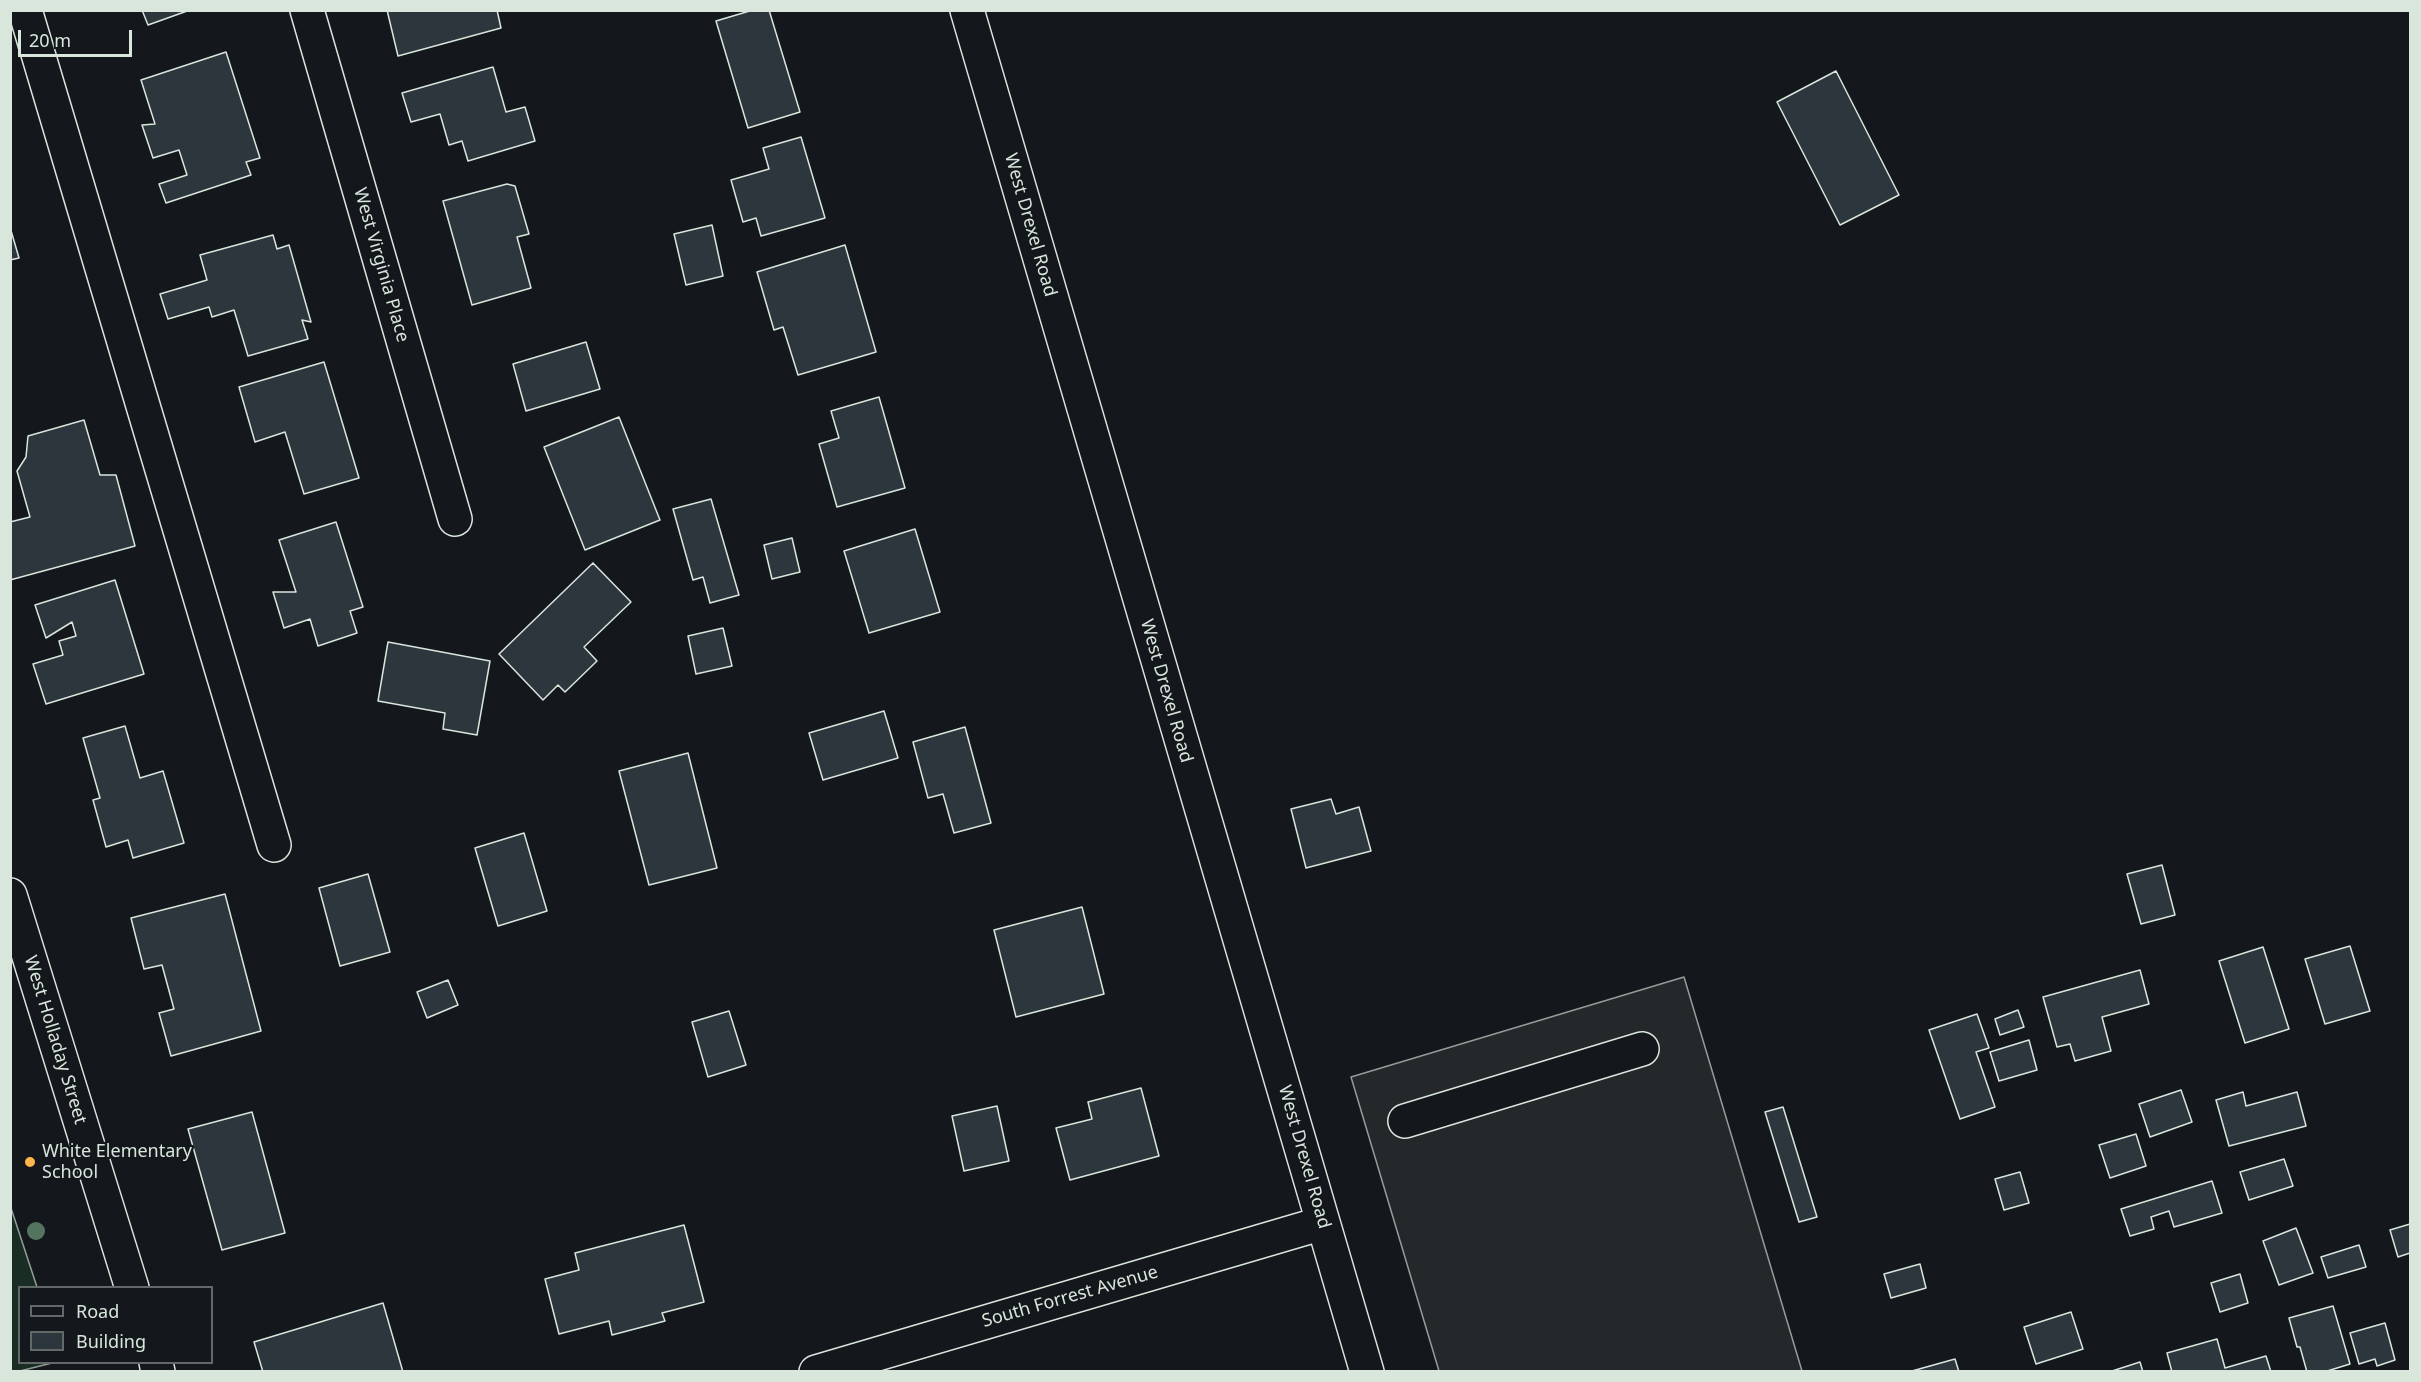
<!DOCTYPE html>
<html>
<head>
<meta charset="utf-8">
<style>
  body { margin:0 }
  #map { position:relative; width:2421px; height:1382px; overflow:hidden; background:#14181c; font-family:"Noto Sans",sans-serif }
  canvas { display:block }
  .frame { position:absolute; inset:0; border:12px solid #d8e6dc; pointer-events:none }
  .legend { position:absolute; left:18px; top:1286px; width:195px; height:78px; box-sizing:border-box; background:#14181c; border:2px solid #626a69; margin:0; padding:8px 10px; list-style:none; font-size:18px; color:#d8e6dc }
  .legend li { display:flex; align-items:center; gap:12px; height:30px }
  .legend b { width:30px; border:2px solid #626a69 }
  .scale { position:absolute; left:18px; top:30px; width:114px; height:27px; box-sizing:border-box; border:3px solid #d8e6dc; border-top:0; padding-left:8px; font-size:18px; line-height:21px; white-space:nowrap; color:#d8e6dc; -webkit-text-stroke:4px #14181c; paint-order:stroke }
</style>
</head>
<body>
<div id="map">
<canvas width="2421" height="1382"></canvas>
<div class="frame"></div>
<ul class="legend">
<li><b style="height:8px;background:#14181c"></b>Road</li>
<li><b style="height:16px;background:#2c363c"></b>Building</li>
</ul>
<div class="scale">20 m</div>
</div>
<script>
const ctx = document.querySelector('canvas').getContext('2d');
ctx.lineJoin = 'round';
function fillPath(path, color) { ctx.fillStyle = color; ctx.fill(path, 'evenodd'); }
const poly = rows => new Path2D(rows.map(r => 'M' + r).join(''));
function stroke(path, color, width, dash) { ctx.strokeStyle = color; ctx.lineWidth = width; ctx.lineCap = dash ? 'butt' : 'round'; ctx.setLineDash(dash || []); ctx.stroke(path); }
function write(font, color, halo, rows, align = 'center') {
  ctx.font = font + ' "Noto Sans",sans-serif'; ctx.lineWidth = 4.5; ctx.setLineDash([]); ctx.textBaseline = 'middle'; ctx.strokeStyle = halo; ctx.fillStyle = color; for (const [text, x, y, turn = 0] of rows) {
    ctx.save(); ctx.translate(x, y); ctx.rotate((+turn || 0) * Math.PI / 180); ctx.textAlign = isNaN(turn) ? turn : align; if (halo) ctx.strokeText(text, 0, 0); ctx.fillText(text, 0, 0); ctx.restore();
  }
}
const green = poly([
  [10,1205,37,1287,20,1288,20,1362,52,1363,20,1371,11,1371,10,1205]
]);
fillPath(green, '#1a2d24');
stroke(green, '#939e99', 1.5);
const parking = poly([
  [1684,977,1802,1371,1439,1371,1351,1077,1684,977]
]);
fillPath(parking, '#24282b');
stroke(parking, '#939e99', 1.5);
const building = poly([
  [142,10,190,10,148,25,142,10],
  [387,10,497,10,501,28,398,56,387,10],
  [753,10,769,10,800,112,748,128,716,21,753,10],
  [226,52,260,158,246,162,251,175,166,203,159,184,187,175,179,150,153,158,142,125,155,124,141,80,226,52],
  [493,67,506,112,525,107,535,141,468,161,462,141,449,145,440,114,411,122,402,93,493,67],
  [1836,71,1899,195,1840,225,1777,102,1836,71],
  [801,137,825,218,761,236,756,218,743,222,731,180,769,169,763,148,801,137],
  [507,184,515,186,529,234,517,237,531,288,472,305,443,201,507,184],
  [712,225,723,276,686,285,674,234,712,225],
  [10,227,19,258,10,260,10,227],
  [273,235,277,249,289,245,311,322,302,320,308,339,248,356,234,310,212,317,209,307,168,319,160,294,207,280,200,255,273,235],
  [845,245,876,352,798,375,783,327,774,330,757,272,845,245],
  [586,342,600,389,526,411,513,364,586,342],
  [324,362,359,478,304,494,285,432,255,442,239,387,324,362],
  [879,397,905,488,837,507,819,444,839,438,831,411,879,397],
  [619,417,660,520,585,550,544,447,619,417],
  [84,420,100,475,116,475,135,546,10,580,10,522,30,517,17,471,26,457,28,436,84,420],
  [711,499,739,595,710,603,703,577,693,580,673,509,711,499],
  [336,522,363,607,350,611,357,633,318,646,310,619,284,628,273,592,296,592,279,540,336,522],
  [915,529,940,612,869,633,844,551,915,529],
  [792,538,800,572,772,579,764,545,792,538],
  [593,563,631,602,584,647,597,661,565,692,558,685,543,700,499,654,593,563],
  [115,580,144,674,46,704,33,664,63,655,59,641,76,636,72,622,46,638,35,605,115,580],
  [723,628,732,666,696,674,688,636,723,628],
  [388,642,490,661,477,735,443,729,445,713,378,701,388,642],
  [884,711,898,758,823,780,809,733,884,711],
  [125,726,140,778,163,771,184,843,133,858,128,840,106,847,93,800,100,798,83,738,125,726],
  [965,727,991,823,954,833,943,794,928,798,913,742,965,727],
  [688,753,717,868,649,885,619,771,688,753],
  [1331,799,1336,814,1359,807,1371,851,1306,868,1291,809,1331,799],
  [524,833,547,911,498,926,475,848,524,833],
  [2162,865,2175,915,2141,924,2127,874,2162,865],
  [368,874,390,952,340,966,319,888,368,874],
  [225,894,261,1031,171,1056,159,1013,174,1009,162,965,144,969,131,918,225,894],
  [1082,907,1104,994,1016,1017,994,930,1082,907],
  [2350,946,2370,1011,2325,1024,2305,959,2350,946],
  [2263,947,2289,1029,2245,1043,2219,961,2263,947],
  [2140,970,2149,1004,2102,1017,2111,1051,2075,1061,2070,1044,2057,1047,2043,997,2140,970],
  [448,980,458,1005,427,1018,417,992,448,980],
  [2018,1010,2024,1027,2000,1035,1995,1019,2018,1010],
  [729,1011,746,1065,708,1077,692,1022,729,1011],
  [1977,1014,1989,1048,1976,1052,1995,1107,1960,1119,1929,1030,1977,1014],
  [2029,1040,2037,1070,1999,1081,1990,1052,2029,1040],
  [1141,1088,1159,1156,1070,1180,1056,1128,1092,1119,1088,1102,1141,1088],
  [2181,1090,2192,1122,2150,1137,2139,1104,2181,1090],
  [2243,1092,2246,1106,2297,1092,2306,1126,2229,1146,2216,1100,2243,1092],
  [997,1106,1009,1161,964,1171,952,1116,997,1106],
  [1783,1107,1817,1217,1799,1222,1765,1112,1783,1107],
  [252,1112,285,1233,222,1250,188,1129,252,1112],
  [2136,1134,2146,1166,2110,1178,2099,1145,2136,1134],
  [2284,1159,2293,1186,2249,1200,2240,1172,2284,1159],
  [2020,1172,2029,1203,2004,1210,1995,1179,2020,1172],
  [2212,1181,2222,1213,2174,1227,2169,1211,2151,1217,2154,1229,2130,1236,2121,1209,2212,1181],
  [2410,1224,2410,1253,2398,1257,2390,1230,2410,1224],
  [684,1225,704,1302,662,1313,665,1321,612,1335,609,1321,559,1334,545,1279,579,1270,575,1253,684,1225],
  [2296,1228,2313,1273,2279,1285,2263,1241,2296,1228],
  [2359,1245,2366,1267,2328,1278,2321,1257,2359,1245],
  [1920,1264,1926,1288,1891,1298,1884,1274,1920,1264],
  [2240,1274,2248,1303,2220,1312,2211,1283,2240,1274],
  [383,1303,403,1372,263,1372,254,1342,383,1303],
  [2333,1306,2350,1364,2324,1372,2307,1372,2300,1347,2297,1347,2289,1318,2333,1306],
  [2071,1312,2083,1349,2036,1364,2024,1327,2071,1312],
  [2385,1323,2395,1360,2377,1366,2375,1359,2359,1364,2350,1333,2385,1323],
  [2217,1339,2225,1368,2266,1356,2271,1372,2172,1372,2167,1353,2217,1339],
  [1955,1359,1959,1372,1912,1372,1912,1371,1955,1359],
  [2140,1362,2143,1372,2109,1372,2140,1362]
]);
fillPath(building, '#2c363c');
stroke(building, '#d8e6dc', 1.5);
const minor = poly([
  [25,10,274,845],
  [307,10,455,519],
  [967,10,1367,1372],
  [10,895,132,1288],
  [1405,1121,1642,1049],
  [156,1362,158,1372],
  [816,1372,1323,1223]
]);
stroke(minor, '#d8e6dc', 36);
stroke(minor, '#14181c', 33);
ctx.fillStyle = '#55745f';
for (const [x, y] of [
  [36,1231]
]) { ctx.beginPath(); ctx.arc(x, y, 9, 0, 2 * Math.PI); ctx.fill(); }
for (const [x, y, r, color] of [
  [30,1162,6,"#ffb74d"]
]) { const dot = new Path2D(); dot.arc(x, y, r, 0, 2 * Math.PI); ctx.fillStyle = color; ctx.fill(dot); stroke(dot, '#14181c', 2); }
write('18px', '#d8e6dc', '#14181c', [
  ["West Drexel Road",1030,225,74],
  ["West Virginia Place",381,265,74],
  ["West Drexel Road",1166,691,74],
  ["West Holladay Street",55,1040,73],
  ["West Drexel Road",1304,1157,74],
  ["South Forrest Avenue",1070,1297,-16]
]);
write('18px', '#d8e6dc', '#14181c', [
  ["White Elementary",42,1152],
  ["School",42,1173]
], 'left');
</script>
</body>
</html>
